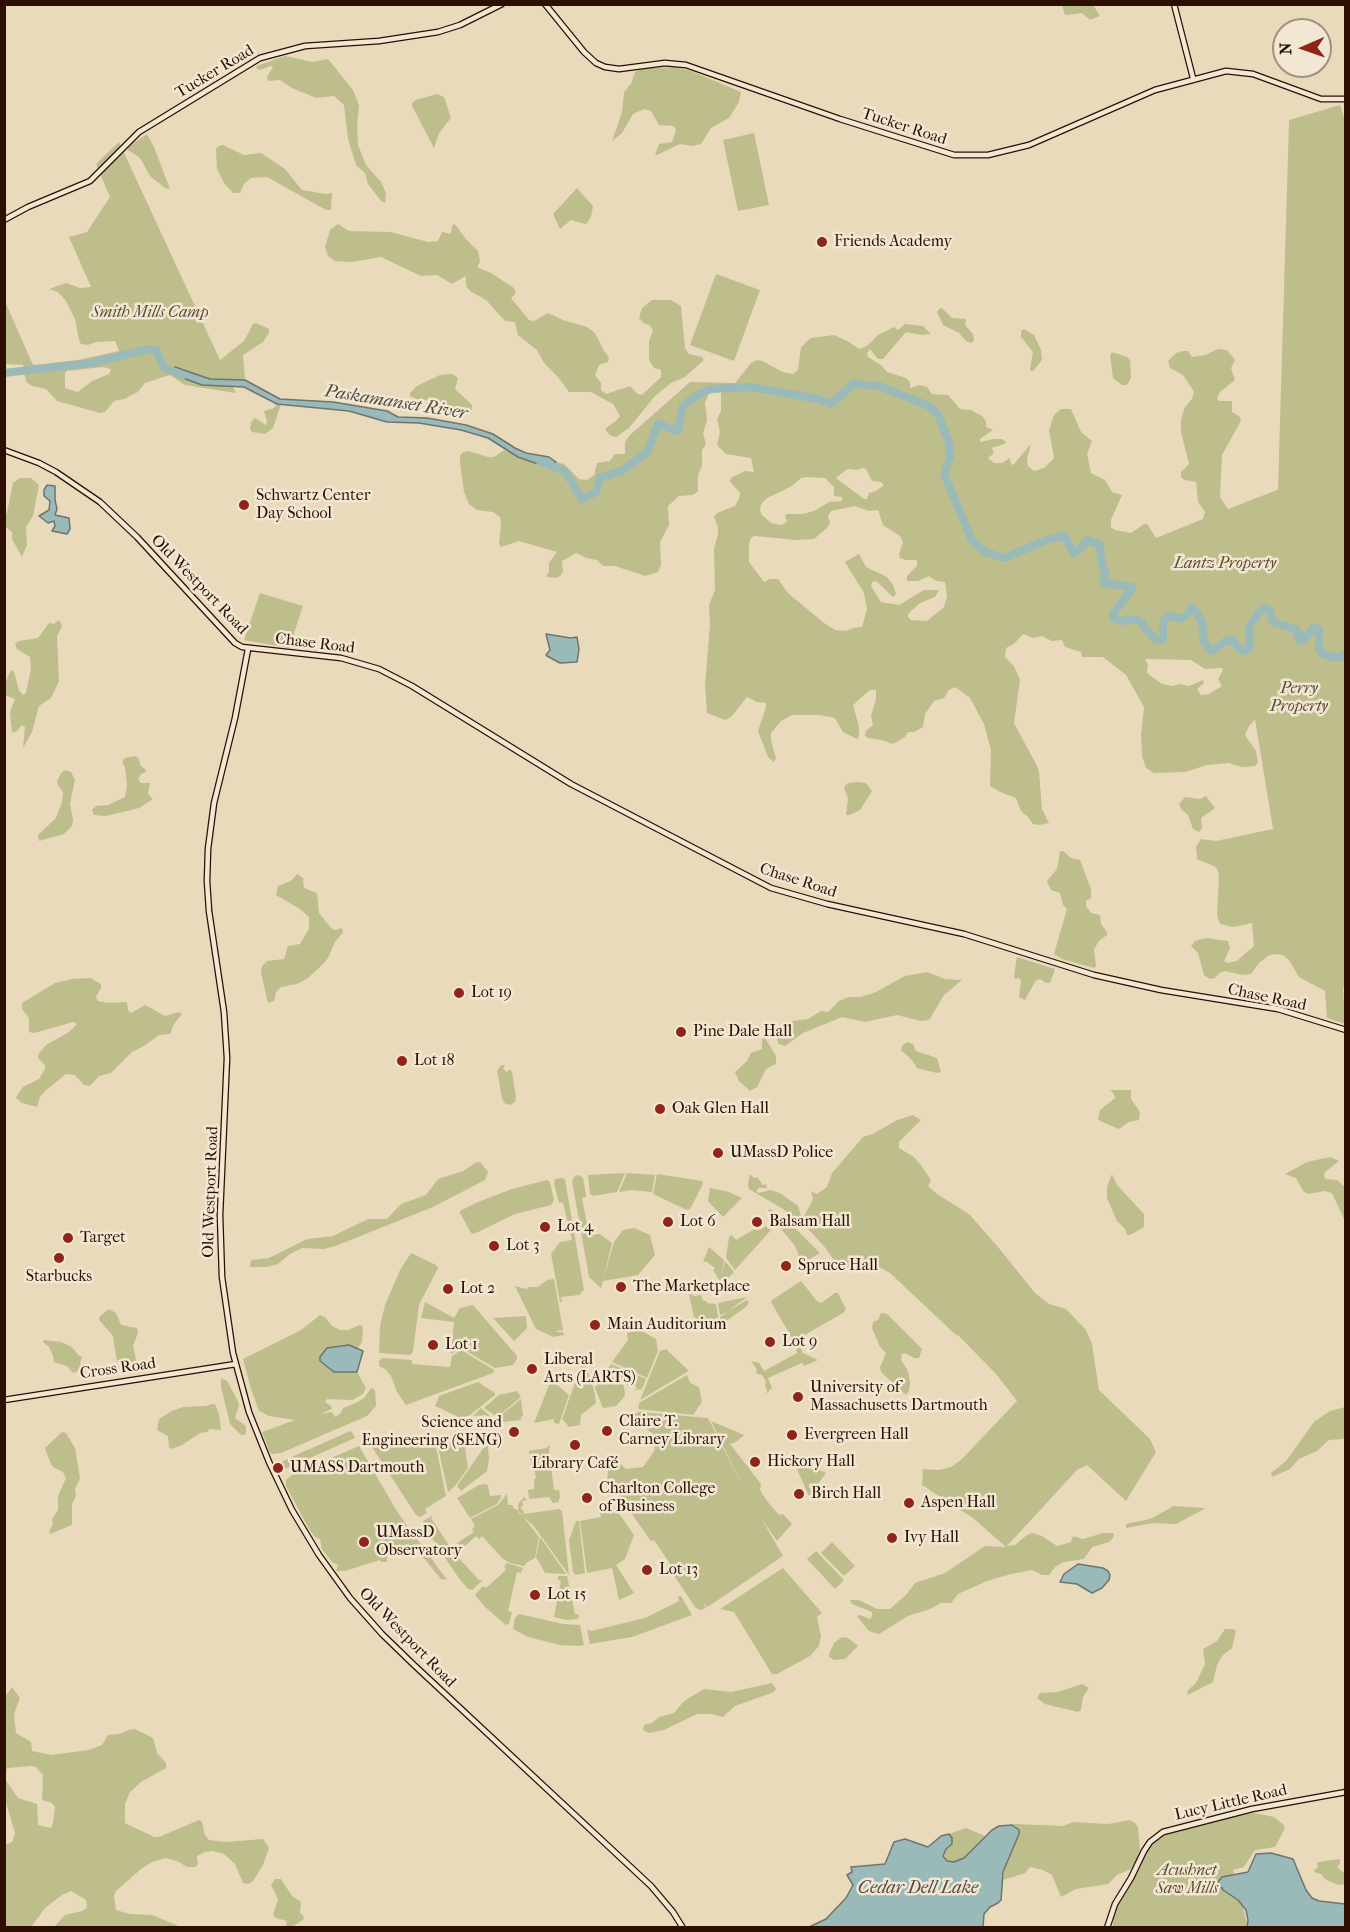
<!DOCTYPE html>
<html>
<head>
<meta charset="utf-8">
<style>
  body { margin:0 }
  #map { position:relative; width:1350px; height:1932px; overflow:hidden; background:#e9dabc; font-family:"IM FELL French Canon",serif }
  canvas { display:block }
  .frame { position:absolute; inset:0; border:6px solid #2c0f00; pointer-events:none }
  .north { position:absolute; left:1272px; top:18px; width:60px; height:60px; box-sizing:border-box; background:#f1e7d3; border:2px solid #a2917f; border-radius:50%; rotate:268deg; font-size:16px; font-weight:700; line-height:24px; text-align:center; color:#2c0f00 }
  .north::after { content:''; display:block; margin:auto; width:21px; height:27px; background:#8f2418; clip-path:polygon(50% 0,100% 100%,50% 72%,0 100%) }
</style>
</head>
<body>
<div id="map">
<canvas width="1350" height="1932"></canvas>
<div class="frame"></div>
<div class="north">N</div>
</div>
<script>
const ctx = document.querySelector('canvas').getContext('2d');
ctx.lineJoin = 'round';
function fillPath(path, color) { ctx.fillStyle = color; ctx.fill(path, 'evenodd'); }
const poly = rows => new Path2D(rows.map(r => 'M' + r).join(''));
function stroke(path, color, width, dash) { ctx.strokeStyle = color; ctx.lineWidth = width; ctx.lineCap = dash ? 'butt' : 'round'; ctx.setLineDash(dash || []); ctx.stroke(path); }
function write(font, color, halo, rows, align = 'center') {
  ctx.font = font + ' "IM FELL French Canon",serif'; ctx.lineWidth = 5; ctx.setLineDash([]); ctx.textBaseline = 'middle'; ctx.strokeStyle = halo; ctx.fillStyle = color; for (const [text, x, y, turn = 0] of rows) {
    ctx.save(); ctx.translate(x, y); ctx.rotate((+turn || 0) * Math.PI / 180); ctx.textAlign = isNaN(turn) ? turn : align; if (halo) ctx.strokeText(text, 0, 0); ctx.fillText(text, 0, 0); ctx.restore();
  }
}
fillPath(poly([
  [1062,5,1093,5,1100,16,1090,20,1082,13,1065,15],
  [285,56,312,62,328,59,353,90,359,105,357,126,358,145,366,165,381,182,386,193,385,203,381,201,368,184,365,173,356,165,348,139,344,105,334,96,316,98,292,88,280,80,268,81,267,77,273,67,271,66,260,70,256,68,257,66],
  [675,67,691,71,741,92,739,102,729,118,711,128,701,144,693,146,680,144,657,155,655,155,659,144,672,142,676,130,673,126,659,125,651,111,644,109,633,114,622,133,612,141,622,112,624,92,631,84,635,72,644,68],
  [437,94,444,97,451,118,439,133,434,148,412,106,412,103,416,100],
  [1340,105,1346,124,1346,988,1343,988,1345,1024,1327,1018,1325,991,1299,977,1289,960,1283,955,1274,954,1268,956,1259,963,1251,974,1242,975,1225,971,1220,973,1215,978,1210,979,1204,975,1198,953,1191,946,1195,941,1206,938,1228,941,1230,948,1224,961,1227,963,1237,961,1254,946,1252,923,1233,927,1220,924,1217,915,1219,874,1216,867,1197,859,1196,847,1201,839,1216,841,1273,829,1255,719,1248,728,1245,735,1256,751,1258,763,1255,766,1242,767,1229,763,1207,765,1185,772,1154,773,1146,768,1142,756,1141,735,1144,707,1126,675,1103,657,1082,657,1081,652,1065,647,1062,640,1052,641,1042,636,1033,638,1023,634,1014,644,1006,648,1005,657,1014,666,1020,680,1014,723,1036,764,1039,772,1042,809,1049,823,1039,825,1033,824,1028,817,1021,811,1016,798,1000,792,990,786,991,750,984,724,970,698,955,687,949,690,944,698,934,701,925,714,923,727,914,732,908,732,905,737,893,744,881,740,868,738,865,736,866,731,873,725,871,716,876,699,876,690,870,690,853,705,859,726,859,736,857,739,843,732,835,718,820,715,792,715,781,721,771,733,771,741,776,758,774,762,768,757,758,731,766,707,766,703,757,702,747,697,731,717,725,720,707,713,705,686,710,624,709,605,715,590,714,549,718,534,718,527,714,517,717,513,735,506,739,499,740,493,733,485,730,481,731,478,745,471,754,472,751,458,726,454,717,445,720,432,717,419,721,411,721,391,717,388,709,393,705,403,707,420,703,433,706,444,702,450,702,466,698,475,698,491,693,495,679,496,668,506,669,525,660,542,661,565,658,572,645,576,615,566,603,566,597,560,586,558,576,553,562,561,563,572,558,578,548,577,546,576,549,572,549,563,557,552,519,541,501,547,499,544,501,523,500,517,493,512,477,510,469,504,464,492,460,463,460,456,463,452,468,451,488,457,494,457,504,450,548,464,556,462,564,464,579,479,587,480,594,475,597,463,610,461,615,454,625,454,625,442,630,435,690,382,735,383,751,363,757,360,762,361,783,372,793,374,798,370,801,347,811,338,834,335,849,342,859,349,867,346,878,335,894,327,898,330,905,324,923,326,931,334,921,335,906,332,883,359,878,359,870,349,867,353,868,357,882,366,887,372,906,378,910,382,910,388,919,385,927,387,932,394,948,395,960,409,971,410,982,416,986,421,986,427,993,430,980,439,980,442,994,439,1002,439,1006,442,1004,444,992,448,994,453,988,458,994,463,1002,463,1010,458,1011,464,1013,465,1031,444,1027,459,1028,466,1034,471,1044,468,1054,458,1049,430,1054,415,1061,409,1071,409,1081,432,1092,441,1087,454,1091,473,1105,480,1112,492,1122,495,1111,520,1111,527,1115,530,1131,533,1144,524,1147,524,1156,538,1203,519,1205,512,1198,502,1196,482,1185,480,1181,477,1181,472,1189,464,1181,432,1181,419,1185,407,1192,399,1194,392,1183,375,1170,368,1168,361,1176,353,1183,351,1188,351,1192,357,1205,355,1218,349,1227,350,1235,360,1231,368,1235,380,1220,392,1217,398,1219,401,1232,401,1232,412,1239,416,1241,421,1222,455,1220,497,1228,509,1277,490,1278,490,1289,120],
  [862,468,866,469,872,481,881,482,884,485,876,491,869,493,867,499,864,499,836,478,847,469,858,470],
  [808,477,825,478,834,487,834,496,842,497,842,501,829,502,814,511,803,514,787,514,785,516,787,522,781,525,771,523,762,515,760,510,761,504,767,498,792,486,801,478],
  [855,506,869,511,878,510,883,525,900,536,903,542,899,554,900,558,906,560,917,560,917,566,907,576,907,581,918,581,929,576,936,581,945,582,947,596,944,607,927,621,911,620,908,617,908,614,920,603,935,597,939,590,924,590,899,605,881,602,871,586,872,582,876,581,893,597,896,594,893,585,887,577,866,567,859,554,845,562,864,593,867,609,862,627,853,628,846,631,835,630,824,623,788,593,778,579,770,579,764,582,749,562,749,544,751,538,754,536,797,540,814,539,827,528,830,523,828,516,831,511],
  [1145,659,1191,660,1205,669,1222,668,1223,670,1218,679,1222,686,1209,694,1201,695,1197,689,1204,683,1203,680,1189,686,1179,684,1173,686,1162,684,1147,673,1148,665],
  [754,133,769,205,738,211,723,140],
  [147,134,154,147,170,189,165,188,150,176,140,158,128,150,128,147],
  [119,142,220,360,244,341,253,324,256,323,269,329,269,333,263,342,243,355,245,380,230,381,236,393,185,385,170,375,145,383,138,392,124,399,114,401,105,412,100,413,57,401,46,389,32,386,26,382,23,365,5,364,4,299,33,365,78,360,119,351,115,341,96,342,88,345,81,344,79,340,75,319,66,301,58,292,49,289,66,283,80,288,91,287,69,237,87,232,110,197,96,164],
  [103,367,111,369,109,374,92,381,78,392,65,388,65,373,67,371],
  [223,145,244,155,261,153,285,169,302,190,325,194,332,193,331,210,326,210,267,177,251,178,244,184,240,193,233,193,224,183,217,169,216,149,219,146],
  [577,188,593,206,591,217,586,224,571,220,560,229,553,214],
  [338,224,349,231,391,232,428,242,438,241,442,232,451,234,452,226,455,224,465,238,478,251,480,262,477,267,491,273,514,288,516,293,511,298,529,320,534,321,548,313,563,320,587,327,595,333,604,351,609,357,608,362,599,365,595,375,601,383,601,390,606,394,630,386,638,394,642,395,661,377,661,370,654,368,649,360,649,341,653,330,649,325,643,323,639,318,642,308,652,300,671,300,681,306,685,348,689,354,702,357,704,360,685,377,671,383,655,396,629,428,616,437,611,436,606,431,606,428,617,420,620,416,613,404,591,392,569,392,558,377,544,363,537,350,518,335,515,322,505,321,486,300,470,291,466,286,466,276,452,284,437,275,421,276,381,257,351,262,335,261,328,256,325,247,330,230],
  [716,274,760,290,734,361,690,345],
  [940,308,943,309,952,318,966,319,965,325,973,334,974,340,972,343,966,341,959,333,943,325,937,312],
  [1024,329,1034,335,1041,350,1042,360,1033,371,1031,371,1030,369,1033,352,1021,337,1021,331],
  [1112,352,1127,357,1130,360,1131,378,1127,385,1122,385,1113,378,1110,355],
  [452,374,458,378,455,389,472,405,471,414,462,412,442,402,416,399,410,396,410,393,417,386,440,375],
  [277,404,281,404,273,428,265,434,252,432,250,429,251,422,255,418,266,425,267,421,264,411,274,408],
  [20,478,31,478,39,485,33,516,26,527,27,545,22,557,12,539,12,532,4,526,5,514,7,513,13,483],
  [260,593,303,606,289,648,244,640],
  [59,620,62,626,57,636,59,681,51,698,39,706,32,732,23,748,25,727,22,725,17,731,12,733,10,712,15,699,5,695,5,684,11,670,14,672,19,690,23,695,26,693,31,669,30,657,17,649,15,644,19,641,38,638,49,623,54,624],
  [134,756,138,757,141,766,145,769,146,772,141,774,138,779,141,783,150,783,148,794,153,799,139,808,106,816,94,815,92,810,96,806,108,805,125,797,127,785,125,767,122,762,125,758],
  [65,770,71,772,75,780,70,804,73,820,72,826,64,834,39,841,38,835,56,818,62,802,63,792,58,785,57,781,61,773],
  [856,782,866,783,872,791,860,810,850,815,846,815,848,799,844,787,848,783],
  [1206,796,1215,808,1201,818,1202,828,1199,832,1193,829,1188,815,1181,809,1179,804,1185,797,1200,799],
  [1060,851,1063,851,1071,858,1080,860,1091,889,1091,898,1086,901,1086,906,1091,913,1100,915,1101,924,1107,932,1107,935,1099,941,1094,949,1096,966,1094,968,1062,959,1054,954,1067,909,1063,905,1060,893,1051,890,1047,881,1057,869],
  [297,874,303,878,304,888,317,893,319,913,331,928,335,930,342,928,343,932,335,942,328,958,323,964,308,978,297,984,281,987,276,992,274,1001,268,1003,261,973,262,966,267,961,284,959,288,946,300,944,309,929,309,917,300,909,276,895,278,886,291,881],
  [1017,957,1055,969,1050,983,1046,983,1040,979,1036,980,1025,1000,1019,997,1021,981,1019,978,1015,979,1014,976],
  [927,972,945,979,962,980,944,995,929,1020,921,1021,897,1015,865,1022,842,1017,803,1033,785,1046,779,1044,777,1040,778,1030,792,1021,808,1019,821,1011,828,1012,839,1001,849,997,861,997,876,992,905,976],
  [90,978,101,984,101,988,96,997,98,1001,108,1003,127,1002,128,1010,131,1013,145,1005,165,1016,179,1012,182,1014,174,1024,170,1034,159,1035,144,1046,132,1052,111,1073,99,1076,90,1086,84,1085,75,1075,66,1074,45,1091,40,1097,37,1107,22,1103,16,1098,18,1094,23,1087,39,1079,45,1069,45,1065,38,1058,39,1053,46,1045,69,1032,77,1024,73,1022,34,1033,29,1032,29,1018,22,1009,22,1003,55,983,72,979],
  [764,1036,776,1056,776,1064,766,1069,757,1087,750,1091,739,1081,735,1072,747,1061,751,1053,762,1049,762,1038],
  [907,1042,913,1044,916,1051,937,1058,941,1072,937,1073,917,1068,912,1060,901,1050,902,1046],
  [501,1065,505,1065,503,1069,507,1072,510,1069,512,1072,516,1097,515,1102,510,1105,504,1103,502,1098,497,1071],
  [1110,1090,1131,1090,1131,1099,1140,1112,1139,1120,1129,1122,1119,1129,1100,1121,1098,1119,1100,1110,1115,1098,1114,1094],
  [913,1115,921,1120,899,1142,899,1148,914,1157,920,1164,931,1180,928,1186,937,1194,969,1214,998,1247,1035,1293,1049,1304,1066,1309,1086,1330,1092,1344,1099,1390,1150,1439,1156,1452,1126,1501,1087,1465,1077,1470,1007,1546,1015,1545,1027,1535,1032,1533,1042,1536,1057,1546,1071,1542,1073,1536,1083,1539,1103,1533,1114,1533,1113,1538,1109,1542,1092,1547,1084,1559,1064,1562,1055,1567,1049,1575,1042,1575,1032,1570,1011,1574,987,1581,958,1594,951,1603,941,1603,930,1609,908,1616,879,1634,869,1631,857,1616,860,1615,870,1619,872,1616,872,1612,852,1604,850,1600,859,1600,877,1609,890,1609,906,1595,915,1583,945,1573,985,1546,1006,1547,973,1518,922,1485,923,1469,939,1470,951,1467,962,1459,1017,1401,997,1375,958,1335,957,1336,890,1273,879,1267,868,1265,841,1270,824,1246,809,1230,783,1209,749,1189,748,1185,750,1174,754,1178,757,1177,763,1185,766,1184,767,1188,759,1188,756,1191,759,1193,770,1190,780,1193,798,1206,801,1216,804,1217,813,1199,811,1191,817,1194,827,1187,832,1173,863,1137,873,1134,897,1120],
  [1330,1157,1339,1161,1325,1172,1324,1177,1326,1179,1337,1180,1345,1187,1345,1221,1332,1193,1325,1191,1308,1194,1303,1191,1296,1178,1285,1174,1307,1162],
  [477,1162,481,1163,488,1172,485,1180,433,1207,338,1245,324,1249,302,1248,290,1254,278,1264,266,1267,250,1267,251,1260,269,1258,307,1239,333,1236,368,1219,387,1219,401,1204,426,1195,438,1179,463,1171],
  [625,1173,617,1192,593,1196,590,1194,588,1175],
  [627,1173,655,1175,652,1192,631,1190,619,1192],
  [657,1174,702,1181,703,1184,690,1209,687,1210,653,1194],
  [1112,1174,1117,1185,1144,1214,1144,1227,1130,1235,1127,1235,1125,1229,1117,1221,1107,1198,1107,1187],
  [579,1175,583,1178,586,1195,586,1197,582,1198,589,1235,600,1234,612,1243,603,1280,614,1242,623,1230,634,1228,650,1235,655,1255,638,1275,603,1281,601,1288,589,1277,572,1181,575,1176],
  [563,1178,565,1180,584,1290,579,1295,561,1297,562,1302,560,1302,551,1254,560,1242,572,1240,563,1202,559,1203,554,1183,555,1179],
  [547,1180,550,1182,554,1200,551,1205,515,1214,474,1234,471,1233,460,1213,460,1211,478,1202,512,1189],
  [710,1188,729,1192,742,1198,723,1217,708,1201],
  [770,1209,792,1225,820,1253,802,1264,795,1246,769,1214,768,1210],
  [766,1226,771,1230,735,1270,726,1258,729,1237,732,1235,729,1232,736,1240,753,1230,760,1230],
  [709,1247,724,1260,721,1279,725,1261,734,1272,722,1284,713,1270,715,1268,707,1262,703,1262],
  [411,1253,436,1265,438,1268,419,1305,413,1352,410,1355,379,1353,380,1326,385,1305,400,1270],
  [554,1279,563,1330,556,1331,557,1332,563,1332,564,1335,553,1337,536,1329,515,1286,526,1289,529,1287,538,1287,547,1280],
  [801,1281,817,1301,821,1303,835,1293,838,1293,846,1309,843,1313,796,1340,792,1338,771,1302,772,1300],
  [691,1294,694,1296,701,1295,703,1301,706,1301,707,1303,716,1304,718,1317,706,1325,694,1317,689,1295],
  [747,1297,728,1311,747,1300,749,1302,746,1307,722,1324,720,1317,728,1312,720,1315,718,1303],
  [425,1302,454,1318,460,1308,473,1305,517,1356,517,1359,513,1365,495,1368,461,1348,459,1344,459,1349,451,1354,454,1322,421,1318],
  [109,1309,116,1313,121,1325,137,1328,138,1333,133,1346,137,1365,152,1369,129,1374,124,1366,117,1362,113,1336,99,1320,100,1316],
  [881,1313,887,1314,922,1349,919,1358,914,1358,905,1353,902,1354,901,1360,908,1371,910,1383,909,1391,906,1395,881,1372,880,1367,886,1353,880,1347,872,1328,873,1322,878,1320],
  [320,1315,325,1317,332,1326,340,1330,348,1330,360,1325,363,1327,362,1342,358,1348,349,1345,327,1348,320,1357,320,1361,334,1372,357,1372,366,1388,363,1394,352,1400,327,1399,325,1402,331,1406,332,1409,320,1414,332,1412,335,1417,341,1413,343,1408,358,1402,365,1397,371,1388,375,1390,376,1406,367,1416,281,1453,273,1454,270,1453,262,1432,295,1420,269,1416,259,1411,251,1389,243,1359,301,1330],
  [526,1316,527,1328,514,1341,493,1318],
  [640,1330,656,1339,658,1351,647,1378,612,1362,628,1340,627,1333],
  [44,1340,61,1342,72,1347,78,1355,82,1357,80,1363,82,1369,73,1373,67,1366,54,1362,53,1356,49,1347,43,1342],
  [800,1347,803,1353,818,1360,804,1366,802,1363,768,1378,772,1388,766,1394,767,1391,765,1385,766,1382,762,1375,757,1374,756,1371,757,1369,751,1361,759,1363,764,1371,797,1353,796,1350],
  [666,1349,689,1371,640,1400,660,1351],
  [461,1350,494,1370,493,1373,406,1405,397,1392,391,1376,385,1369,379,1366,379,1361,382,1358,412,1360,412,1364,450,1367,452,1356],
  [611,1364,646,1379,642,1389,635,1390,637,1387,634,1385,631,1388,607,1370],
  [581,1366,586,1366,594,1390,596,1403,581,1415,580,1425,569,1427,562,1419],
  [606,1372,624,1386,625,1396,616,1406,603,1408,595,1388],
  [687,1375,690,1383,699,1387,702,1402,693,1415,638,1409,639,1403],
  [221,1378,227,1381,237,1399,239,1405,235,1418,246,1426,246,1434,243,1435,241,1435,230,1424,221,1387],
  [478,1382,495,1393,495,1395,470,1415,461,1418,435,1406,439,1396],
  [555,1383,569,1395,559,1424,554,1423,554,1419,534,1423,549,1385],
  [517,1391,521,1397,497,1417,484,1408,499,1395],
  [521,1399,523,1416,521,1417,521,1420,492,1423,491,1418,485,1415,473,1416,481,1408,492,1418,497,1418],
  [212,1404,215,1404,219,1414,221,1430,210,1429,207,1432,200,1433,182,1445,171,1449,169,1447,168,1436,157,1430,159,1419,172,1411,183,1407,206,1406],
  [1345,1407,1345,1435,1343,1439,1329,1440,1317,1451,1299,1459,1290,1469,1272,1477,1271,1473,1286,1461,1314,1422,1330,1411],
  [639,1412,708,1418,747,1495,711,1421,744,1435,736,1442,730,1444,761,1484,760,1490,767,1501,778,1514,780,1515,783,1514,792,1524,777,1541,761,1518,783,1556,712,1604,707,1607,703,1602,706,1608,700,1610,695,1607,673,1574,675,1571,654,1540,651,1541,619,1496,622,1493,616,1489,618,1487,612,1478,607,1480,610,1455,626,1469,643,1467,655,1450,653,1434,633,1418,625,1418],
  [350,1431,352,1432,355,1438,285,1469,277,1468,279,1463,309,1449,313,1451,310,1449],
  [62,1432,66,1433,75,1448,80,1478,75,1489,76,1496,72,1504,72,1525,50,1534,49,1531,53,1525,52,1519,58,1510,58,1496,66,1478,63,1472,53,1467,50,1462,45,1448],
  [388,1435,413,1442,421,1448,436,1447,446,1496,425,1509,427,1513,420,1517,416,1515,370,1444,374,1439],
  [455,1439,456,1443,462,1442,461,1439,464,1441,468,1468,455,1486,448,1492,438,1447,439,1445,453,1443,452,1440],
  [359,1446,398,1513,447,1580,441,1579,418,1551,407,1544,398,1547,387,1557,387,1562,381,1562,380,1560,345,1571,336,1571,338,1565,332,1562,322,1549,320,1539,315,1537,309,1529,286,1486,286,1480,292,1475],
  [485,1446,488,1446,489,1459,487,1471,461,1491,457,1486],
  [547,1446,550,1446,549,1450,554,1490,559,1490,560,1497,558,1502,553,1503,549,1497,529,1499,528,1490,534,1489,534,1479,536,1478,534,1469,532,1469,529,1451,547,1448],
  [803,1462,826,1473,809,1496,796,1467],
  [484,1484,488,1485,490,1496,501,1495,501,1498,497,1504,470,1518,457,1498,479,1485],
  [507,1494,508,1505,513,1505,513,1508,518,1510,539,1537,535,1558,526,1563,524,1566,510,1563,503,1559,482,1536,479,1539,476,1536,462,1549,457,1543,474,1532,472,1529,475,1526,471,1519,498,1505],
  [524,1497,527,1500,522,1501,523,1505,520,1508,523,1510,524,1514,559,1509,562,1511,569,1575,533,1525,519,1513,518,1504],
  [598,1506,616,1509,634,1535,625,1559,616,1565,634,1593,619,1600,612,1568,587,1573,580,1521,601,1517],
  [1174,1506,1206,1508,1176,1524,1153,1523,1126,1528,1126,1524,1150,1519],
  [433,1515,431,1518,450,1547,453,1546,458,1552,456,1555,479,1580,483,1580,472,1590,468,1589,458,1577,423,1525,423,1521],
  [576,1521,579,1521,585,1573,576,1575,573,1572,569,1540],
  [540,1537,543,1541,566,1574,545,1573,536,1557],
  [832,1542,855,1566,844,1576,821,1553],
  [816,1551,844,1580,835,1589,807,1559],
  [507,1563,523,1568,521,1573,517,1572,508,1611,512,1612,509,1624,506,1625,485,1607,475,1595,483,1586,486,1588,506,1570,504,1566],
  [783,1568,822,1613,817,1617,821,1636,819,1646,810,1656,777,1674,772,1674,734,1612,720,1609],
  [558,1576,567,1576,575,1614,578,1614,579,1617,577,1619,567,1620,554,1617,561,1581,558,1580],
  [681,1596,692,1615,632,1637,590,1644,587,1629,591,1631,645,1618,679,1601,678,1597],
  [519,1614,563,1624,580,1625,584,1645,579,1646,560,1645,528,1637,513,1629,515,1618],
  [1225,1629,1233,1629,1236,1631,1232,1648,1222,1656,1217,1665,1213,1682,1188,1695,1187,1691,1196,1683,1205,1664,1203,1649,1217,1641],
  [842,1637,848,1638,858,1646,845,1659,834,1660,829,1657,829,1654,834,1643],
  [772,1683,776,1689,774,1692,735,1706,723,1717,712,1714,697,1714,664,1730,649,1733,643,1730,644,1725,652,1723,659,1717,674,1713,684,1701,704,1689,731,1692],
  [1082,1684,1089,1688,1083,1697,1081,1710,1078,1712,1045,1704,1037,1698,1040,1693,1058,1692],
  [12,1687,20,1698,14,1714,16,1733,31,1742,32,1751,51,1755,89,1750,102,1745,108,1735,119,1734,129,1730,135,1729,153,1738,157,1753,166,1763,166,1768,141,1782,130,1792,125,1804,125,1823,154,1837,159,1837,199,1820,202,1822,205,1835,209,1840,226,1842,263,1839,269,1848,263,1865,253,1881,248,1884,243,1883,235,1864,224,1854,212,1851,205,1852,197,1856,198,1864,195,1867,187,1867,177,1861,165,1858,152,1862,141,1869,116,1891,114,1896,116,1910,130,1914,152,1915,181,1927,54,1927,65,1915,82,1911,87,1908,86,1900,71,1891,62,1895,45,1908,31,1927,5,1927,5,1845,12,1842,15,1833,4,1796,5,1697],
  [31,1766,36,1767,43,1775,42,1800,52,1803,55,1807,53,1823,51,1828,38,1825,37,1804,18,1798,5,1779,7,1768],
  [1254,1813,1274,1817,1284,1825,1285,1828,1275,1847,1255,1850,1244,1867,1233,1870,1248,1927,1112,1928,1116,1908,1140,1868,1147,1847,1162,1834,1237,1815],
  [1130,1820,1135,1823,1138,1827,1140,1850,1138,1858,1131,1869,1117,1875,1108,1884,1076,1889,1061,1897,1052,1875,1043,1870,1030,1867,1025,1873,1003,1880,1005,1865,1014,1848,1019,1830,1012,1825,1014,1824,1063,1826,1073,1822,1108,1824],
  [966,1828,985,1836,964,1858,954,1862,947,1861,943,1853,950,1846,952,1838,949,1834],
  [1340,1859,1340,1863,1337,1867,1345,1874,1345,1884,1338,1885,1325,1879,1321,1874,1314,1872,1315,1869,1318,1868,1317,1863,1318,1862],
  [275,1879,281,1879,292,1896,301,1902,300,1913,303,1915,304,1919,292,1927,286,1927,287,1921,276,1918,273,1915,278,1899,271,1885]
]), '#bebd8c');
const water = poly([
  [175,367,210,379,245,380,280,399,333,402,387,411,398,417,427,418,466,425,493,434,515,448,526,453,549,457,556,462,548,464,535,463,518,457,488,438,461,430,419,423,387,422,349,411,277,404,244,387,202,385,172,374,175,367],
  [47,485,55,486,55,500,57,509,55,515,69,518,70,529,67,534,52,531,55,526,54,521,48,523,39,516,49,510,50,501,44,496,44,490,47,485],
  [546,634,571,638,577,637,579,649,577,662,560,663,547,656,546,655,550,650,546,634],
  [349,1345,363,1351,357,1372,334,1372,320,1361,320,1357,327,1348,349,1345],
  [1078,1564,1103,1568,1108,1571,1110,1575,1109,1580,1102,1588,1092,1593,1077,1584,1060,1582,1064,1574,1078,1564],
  [1012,1825,1019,1830,1019,1834,1003,1872,1001,1900,998,1903,990,1907,984,1914,983,1927,809,1927,826,1919,846,1898,853,1885,847,1875,852,1872,851,1867,885,1864,894,1842,905,1839,928,1847,941,1836,949,1834,952,1838,952,1844,946,1849,943,1856,947,1861,954,1862,964,1858,992,1830,999,1826,1012,1825],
  [1271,1853,1293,1859,1306,1890,1312,1898,1319,1901,1345,1904,1345,1927,1247,1927,1248,1920,1246,1910,1238,1900,1223,1890,1218,1882,1222,1877,1248,1872,1256,1854,1271,1853]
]);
fillPath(water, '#9ab9b9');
stroke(water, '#6e756f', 1.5);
stroke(poly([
  [4,373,91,363,149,349,156,350,164,368,183,375],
  [540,461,565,471,582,499,596,492,600,478,623,470,647,452,658,424,678,431,683,406,697,395,711,389,751,387,818,399,831,404,853,384,879,386,929,406,939,416,949,443,950,457,944,474,972,540,985,552,1004,558,1049,539,1065,536,1074,554,1088,540,1100,545,1101,560,1105,572,1104,583,1132,587,1131,590,1113,614,1113,618,1122,621,1136,619,1143,623,1145,628,1156,640,1162,640,1163,638,1163,624,1165,618,1169,616,1180,619,1186,616,1192,608,1196,611,1202,623,1204,642,1212,651,1226,641,1233,640,1239,649,1243,651,1248,649,1250,644,1249,629,1252,622,1260,611,1265,608,1269,610,1273,622,1295,629,1299,634,1298,639,1300,641,1304,640,1313,628,1319,629,1319,648,1322,653,1331,657,1341,657,1346,654]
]), '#9ab9b9', 8);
const secondary = poly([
  [545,4,584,52,596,63,605,67,619,69,665,63,686,65,840,119,954,155,988,155,1029,145,1155,90,1226,71,1253,74,1321,99,1346,99],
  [1174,4,1193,78],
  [4,220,28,207,90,181,139,132,260,58,305,46,379,41,438,32,460,25,502,4],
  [4,450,39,463,56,472,100,502,137,537,235,643,242,647,341,658,379,669,412,686,571,784,771,888,827,904,964,934,1094,975,1161,990,1278,1009,1346,1030],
  [248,649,235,718,214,803,208,849,207,881,209,911,224,1012,227,1058,220,1215,222,1277,233,1353,249,1412,269,1462,292,1510,319,1555,350,1598,382,1634,414,1665,651,1886,673,1912,683,1928],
  [4,1400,236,1364],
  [1107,1928,1115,1904,1131,1878,1144,1851,1150,1842,1163,1832,1252,1809,1346,1792]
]);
stroke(secondary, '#2c0f00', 7);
stroke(secondary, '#f1e7d3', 4.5);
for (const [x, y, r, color] of [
  [822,242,6,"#8f2418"],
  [244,505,6,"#8f2418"],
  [459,993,6,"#8f2418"],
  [681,1032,6,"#8f2418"],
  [402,1061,6,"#8f2418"],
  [660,1109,6,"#8f2418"],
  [718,1153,6,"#8f2418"],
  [668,1222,6,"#8f2418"],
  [757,1222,6,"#8f2418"],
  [545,1227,6,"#8f2418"],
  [68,1238,6,"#8f2418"],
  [494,1246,6,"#8f2418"],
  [59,1258,6,"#8f2418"],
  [786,1266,6,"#8f2418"],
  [621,1287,6,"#8f2418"],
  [448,1289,6,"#8f2418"],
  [595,1325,6,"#8f2418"],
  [770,1342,6,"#8f2418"],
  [433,1345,6,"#8f2418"],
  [532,1369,6,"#8f2418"],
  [798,1397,6,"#8f2418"],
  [607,1431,6,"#8f2418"],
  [514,1432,6,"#8f2418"],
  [792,1435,6,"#8f2418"],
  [575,1445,6,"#8f2418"],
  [755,1462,6,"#8f2418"],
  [278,1468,6,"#8f2418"],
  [799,1494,6,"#8f2418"],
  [587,1498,6,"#8f2418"],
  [909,1503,6,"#8f2418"],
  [892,1538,6,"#8f2418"],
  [364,1542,6,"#8f2418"],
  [647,1570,6,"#8f2418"],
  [535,1595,6,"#8f2418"]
]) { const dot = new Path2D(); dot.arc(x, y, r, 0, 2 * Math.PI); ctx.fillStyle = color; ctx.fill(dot); stroke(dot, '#f1e7d3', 2); }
write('16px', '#2c0f00', '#f1e7d3', [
  ["Tucker Road",215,72,-31],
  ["Tucker Road",904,127,18],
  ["Old Westport Road",199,585,46],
  ["Chase Road",315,644,7],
  ["Chase Road",798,881,18],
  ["Chase Road",1267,998,12],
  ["Old Westport Road",211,1192,-88],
  ["Cross Road",118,1369,-8],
  ["Old Westport Road",407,1638,46],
  ["Lucy Little Road",1231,1803,-13]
]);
write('16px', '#2c0f00', '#f1e7d3', [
  ["Friends Academy",834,242],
  ["Schwartz Center",256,496],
  ["Day School",256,514],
  ["Lot 19",471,993],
  ["Pine Dale Hall",693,1032],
  ["Lot 18",414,1061],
  ["Oak Glen Hall",672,1109],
  ["UMassD Police",730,1153],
  ["Lot 6",680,1222],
  ["Balsam Hall",769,1222],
  ["Lot 4",557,1227],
  ["Target",80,1238],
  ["Lot 3",506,1246],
  ["Spruce Hall",798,1266],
  ["Starbucks",59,1277,"center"],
  ["The Marketplace",633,1287],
  ["Lot 2",460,1289],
  ["Main Auditorium",607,1325],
  ["Lot 9",782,1342],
  ["Lot 1",445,1345],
  ["Liberal",544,1360],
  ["Arts (LARTS)",544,1378],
  ["University of",810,1388],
  ["Massachusetts Dartmouth",810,1406],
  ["Claire T.",619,1422],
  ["Carney Library",619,1440],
  ["Science and",502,1423,"right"],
  ["Engineering (SENG)",502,1441,"right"],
  ["Evergreen Hall",804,1435],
  ["Hickory Hall",767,1462],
  ["Library Café",575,1464,"center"],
  ["UMASS Dartmouth",290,1468],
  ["Charlton College",599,1489],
  ["of Business",599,1507],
  ["Birch Hall",811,1494],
  ["Aspen Hall",921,1503],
  ["UMassD",376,1533],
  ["Observatory",376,1551],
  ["Ivy Hall",904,1538],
  ["Lot 13",659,1570],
  ["Lot 15",547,1595]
], 'left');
write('italic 16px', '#5f4c31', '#f1e7d3', [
  ["Smith Mills Camp",150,313],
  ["Lantz Property",1225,564],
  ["Perry",1299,689],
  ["Property",1299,707],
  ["Acushnet",1187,1871],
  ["Saw Mills",1187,1889]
]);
write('italic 18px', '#524a41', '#f1e7d3', [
  ["Paskamanset River",396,403,9],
  ["Cedar Dell Lake",918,1889]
]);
</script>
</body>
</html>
